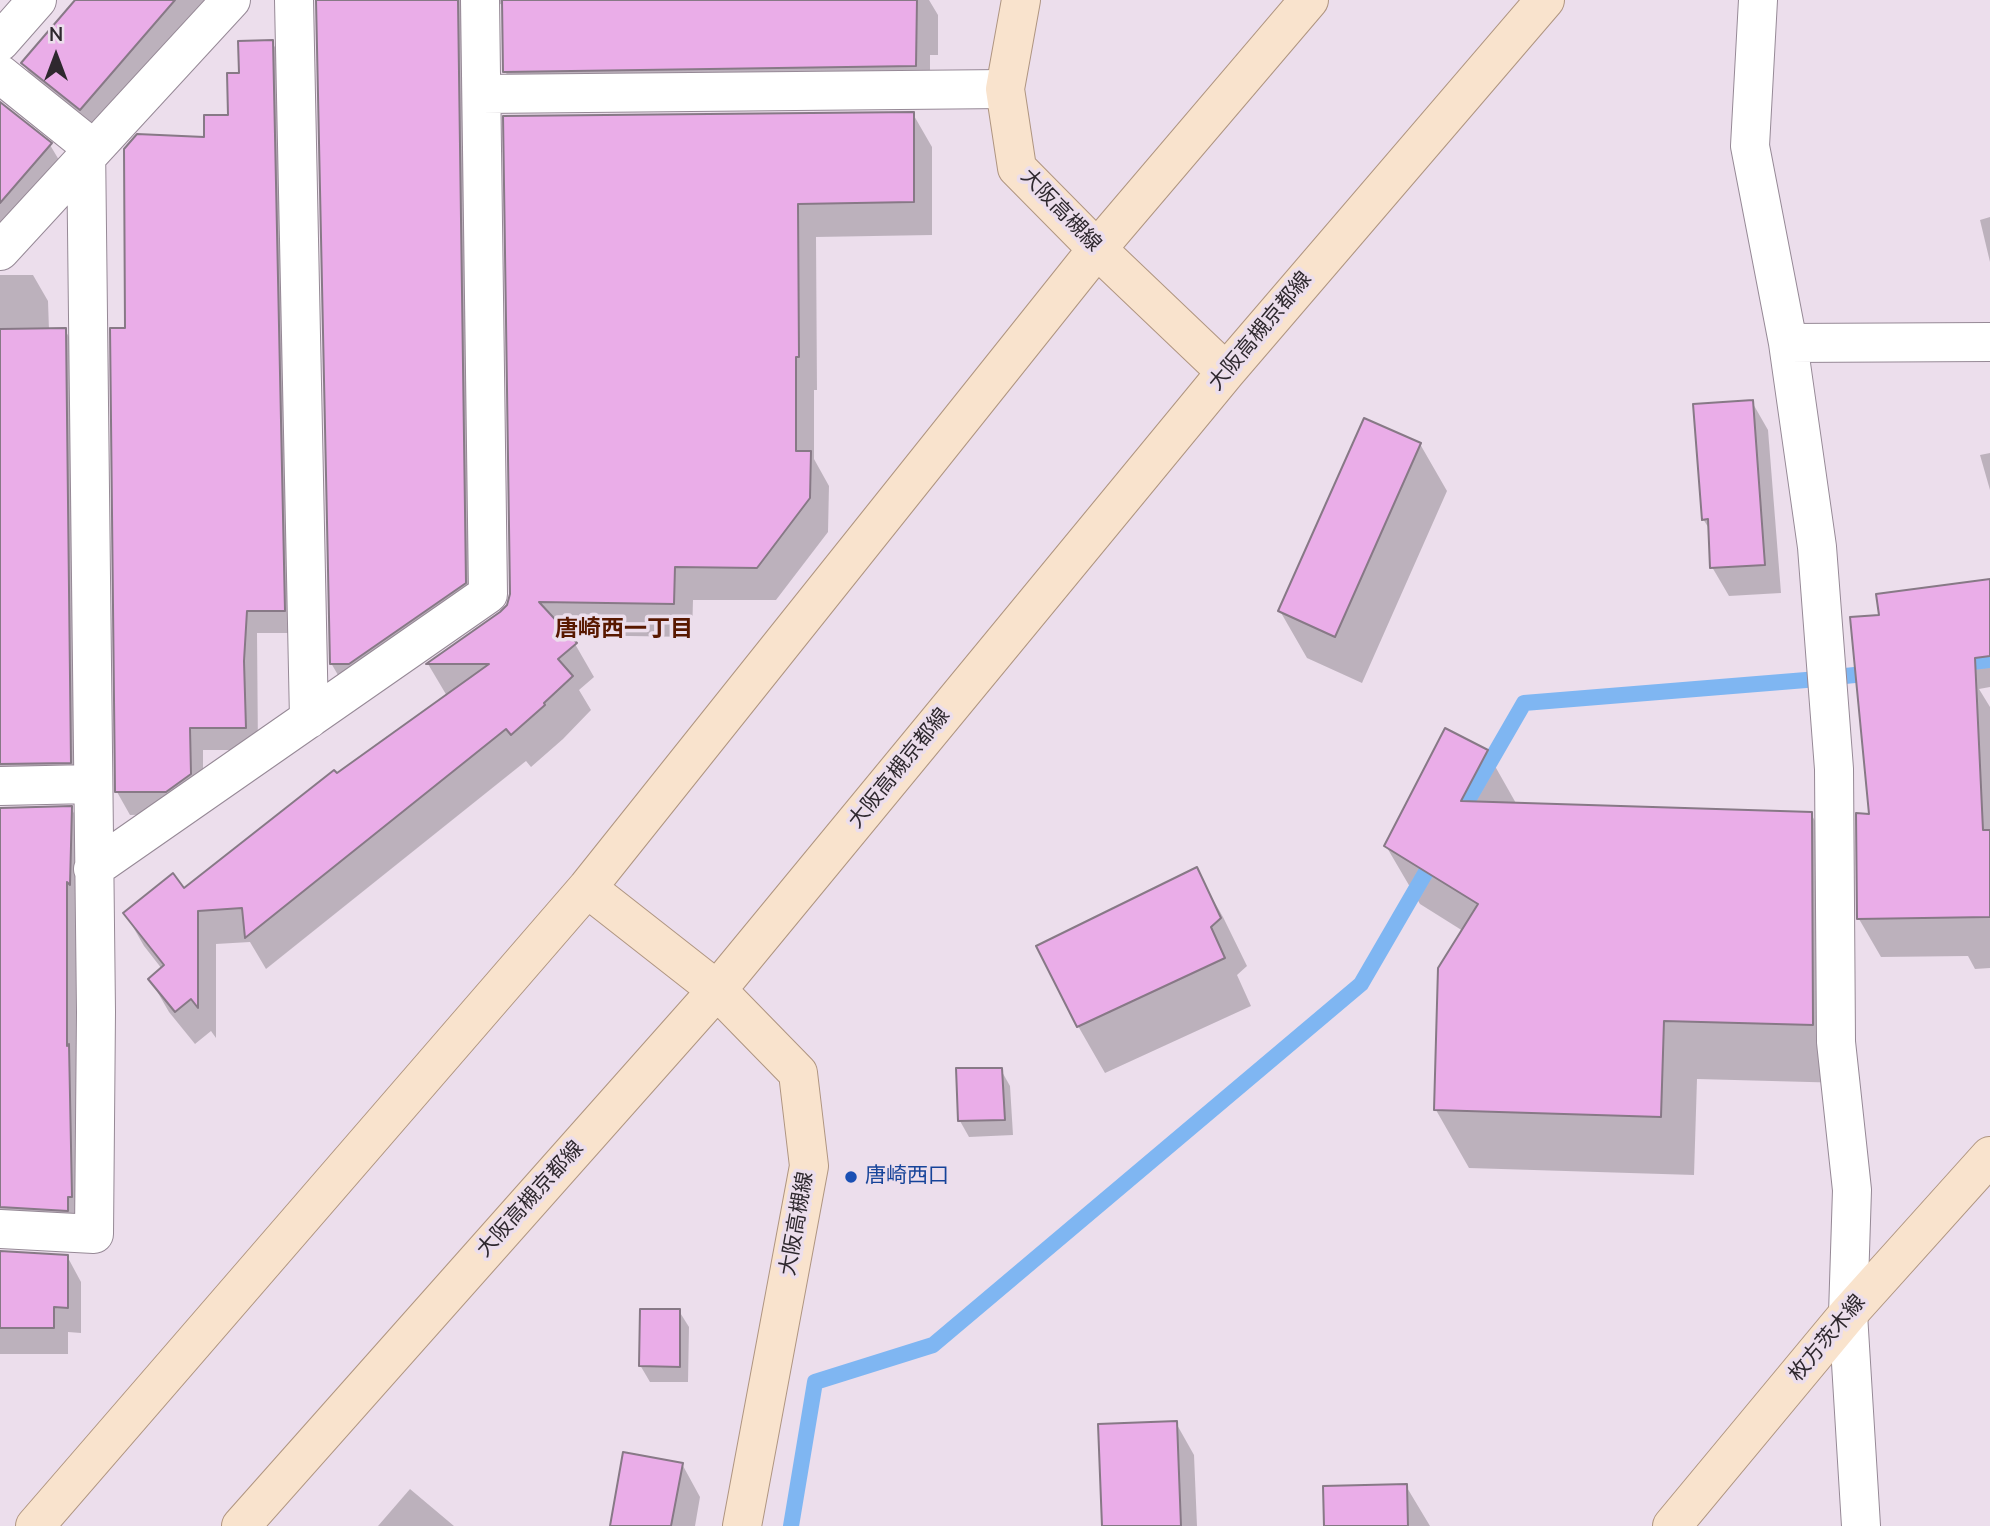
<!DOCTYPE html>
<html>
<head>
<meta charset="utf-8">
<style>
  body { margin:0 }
  #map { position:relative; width:1990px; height:1526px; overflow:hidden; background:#ecdeec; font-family:"Nunito Sans",sans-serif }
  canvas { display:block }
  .north { position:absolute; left:21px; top:21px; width:70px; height:70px; -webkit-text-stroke:5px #ecdeec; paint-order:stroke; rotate:0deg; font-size:19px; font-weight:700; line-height:28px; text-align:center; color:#2e282e }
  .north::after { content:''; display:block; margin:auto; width:24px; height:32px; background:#2e282e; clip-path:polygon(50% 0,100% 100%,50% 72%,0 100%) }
</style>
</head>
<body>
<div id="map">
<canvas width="1990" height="1526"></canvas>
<div class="north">N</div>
</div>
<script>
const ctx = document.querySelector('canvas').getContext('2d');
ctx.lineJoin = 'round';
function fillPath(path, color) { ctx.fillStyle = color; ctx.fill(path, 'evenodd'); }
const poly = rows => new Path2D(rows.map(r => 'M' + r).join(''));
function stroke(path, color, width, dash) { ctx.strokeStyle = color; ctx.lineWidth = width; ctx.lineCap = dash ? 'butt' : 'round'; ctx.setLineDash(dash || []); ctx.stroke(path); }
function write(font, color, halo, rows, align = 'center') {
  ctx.font = font + ' "Nunito Sans","Noto Sans JP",sans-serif'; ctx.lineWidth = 7; ctx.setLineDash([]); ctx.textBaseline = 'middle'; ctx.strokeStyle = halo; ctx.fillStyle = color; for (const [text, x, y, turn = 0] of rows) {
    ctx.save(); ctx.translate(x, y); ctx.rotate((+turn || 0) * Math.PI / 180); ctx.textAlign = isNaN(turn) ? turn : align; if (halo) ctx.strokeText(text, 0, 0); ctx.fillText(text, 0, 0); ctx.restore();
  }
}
fillPath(poly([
  [78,0,223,0,99,141,43,96,24,64],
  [318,0,929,0,938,15,938,55,930,55,930,92,519,97,505,71,504,5,496,3,480,608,346,689,331,663],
  [272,42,285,65,297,633,257,633,258,750,203,750,203,797,179,814,130,815,117,792,127,329,205,138,230,117,241,74],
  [0,104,50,145,65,170,0,246],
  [913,114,932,147,932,235,816,237,817,390,814,390,814,459,829,486,828,532,776,600,693,600,692,637,567,635,575,644,594,677,579,690,591,710,563,739,531,767,526,761,266,969,250,942,216,944,216,1038,211,1031,195,1044,169,1012,150,979,162,969,144,946,125,913,184,890,336,775,447,696,428,664,502,613,509,605,512,595,505,117],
  [1990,217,1990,262,1980,220],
  [0,275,33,275,48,301,49,330,65,330,80,356,85,788,0,796],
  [1752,402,1768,430,1781,593,1729,596,1712,567,1710,530,1703,519],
  [1420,444,1447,491,1362,683,1307,658,1280,611],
  [1990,453,1990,490,1980,455],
  [1990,581,1990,687,1979,689,1990,707,1990,968,1975,969,1968,956,1881,957,1859,919,1871,816,1881,617],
  [1487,752,1517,805,1811,814,1845,872,1846,1083,1697,1079,1694,1175,1469,1168,1436,1110,1463,931,1420,904,1386,846],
  [71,808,86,834,86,1222,0,1239,0,810],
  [1196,870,1223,917,1247,966,1237,975,1251,1006,1105,1073,1078,1026],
  [1001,1070,1010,1086,1013,1135,969,1137,960,1121],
  [0,1253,67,1256,81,1282,81,1333,68,1332,68,1354,0,1354],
  [679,1311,689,1327,688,1382,650,1382,640,1365],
  [1176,1423,1194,1455,1197,1526,1104,1526],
  [682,1464,700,1497,695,1526,611,1526],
  [1406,1486,1430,1526,1325,1526],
  [410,1489,454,1526,378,1526]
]), '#0003');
stroke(poly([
  [1956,664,1990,660],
  [1457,819,1524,703,1806,680,1874,673],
  [791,1526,815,1382,933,1345,1361,984,1437,853]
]), '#7fb6f2', 16);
const building = poly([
  [75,0,175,0,80,110,21,63,75,0],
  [316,0,458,0,466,583,349,664,330,664,316,0],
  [502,0,917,0,916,66,503,72,502,0],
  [273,40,285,611,247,611,244,661,246,728,190,728,191,774,166,792,115,792,110,328,125,328,124,149,137,134,204,137,204,115,228,115,227,73,239,73,238,41,273,40],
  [0,102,52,143,0,203,0,102],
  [914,112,914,202,798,204,799,357,796,357,796,451,811,451,810,498,757,568,675,567,674,604,539,602,577,643,558,659,573,676,544,703,545,705,511,735,506,729,245,938,242,908,198,911,198,1008,191,999,175,1012,148,979,164,965,123,913,173,873,184,888,334,770,337,773,489,664,426,664,500,612,507,605,510,594,503,116,914,112],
  [66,328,71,763,0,764,0,329,66,328],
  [1753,400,1765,565,1710,568,1708,519,1702,520,1693,404,1753,400],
  [1364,418,1421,443,1335,637,1278,611,1364,418],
  [1990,579,1990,656,1975,658,1983,830,1990,830,1990,917,1857,919,1856,813,1869,814,1850,617,1879,615,1876,594,1990,579],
  [1445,728,1488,750,1461,801,1812,812,1813,1025,1664,1021,1661,1117,1434,1110,1438,968,1478,904,1384,846,1445,728],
  [72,806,70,885,67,882,67,1046,69,1044,72,1197,68,1197,68,1211,0,1207,0,808,72,806],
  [1197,867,1221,918,1211,927,1225,958,1077,1027,1036,946,1197,867],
  [956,1068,1002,1068,1005,1120,958,1121,956,1068],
  [0,1251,68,1255,68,1308,54,1307,54,1328,0,1328,0,1251],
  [640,1309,680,1309,680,1367,639,1366,640,1309],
  [1177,1421,1181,1526,1102,1526,1098,1424,1177,1421],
  [623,1452,683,1463,671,1526,610,1526,623,1452],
  [1407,1484,1408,1526,1324,1526,1323,1486,1407,1484]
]);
fillPath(building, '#eaade8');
stroke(building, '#877986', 2);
const minor = poly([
  [294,0,309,719],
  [1758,0,1750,146,1788,343,1817,547,1834,769,1836,1042,1852,1190,1848,1314,1861,1526],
  [0,42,37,0],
  [0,74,86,143,96,1012,94,1234,0,1229],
  [482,94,1005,89],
  [0,251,231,0],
  [1788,343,1990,342],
  [0,786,91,784],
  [93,869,488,594,480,0]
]);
const major = poly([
  [1021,0,1005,89,1017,168,1097,249,1226,372],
  [587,888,717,990,798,1073,809,1166,742,1526],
  [35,1526,587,888,1097,249,1309,0],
  [241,1526,717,990,1226,372,1545,0],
  [1672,1526,1848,1314,1990,1156]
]);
stroke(minor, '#968996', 40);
stroke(major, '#af9580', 40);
stroke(minor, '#fff', 38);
stroke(major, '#f9e3cd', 38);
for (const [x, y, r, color] of [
  [851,1177,7,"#1a4fb4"]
]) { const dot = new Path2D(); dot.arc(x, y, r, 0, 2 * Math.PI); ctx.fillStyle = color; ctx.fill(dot); stroke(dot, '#ecdeec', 2.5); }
write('21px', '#2e282e', '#ecdeec', [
  ["大阪高槻線",1060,211,46],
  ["大阪高槻京都線",1261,332,-50],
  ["大阪高槻京都線",900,769,-51],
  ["大阪高槻京都線",531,1200,-48],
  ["大阪高槻線",798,1224,-80],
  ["枚方茨木線",1828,1339,-50]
]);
write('21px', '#164399', '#ecdeec', [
  ["唐崎西口",865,1177]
], 'left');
write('bold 23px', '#581800', '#ecdeec', [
  ["唐崎西一丁目",624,630]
]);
</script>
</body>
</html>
